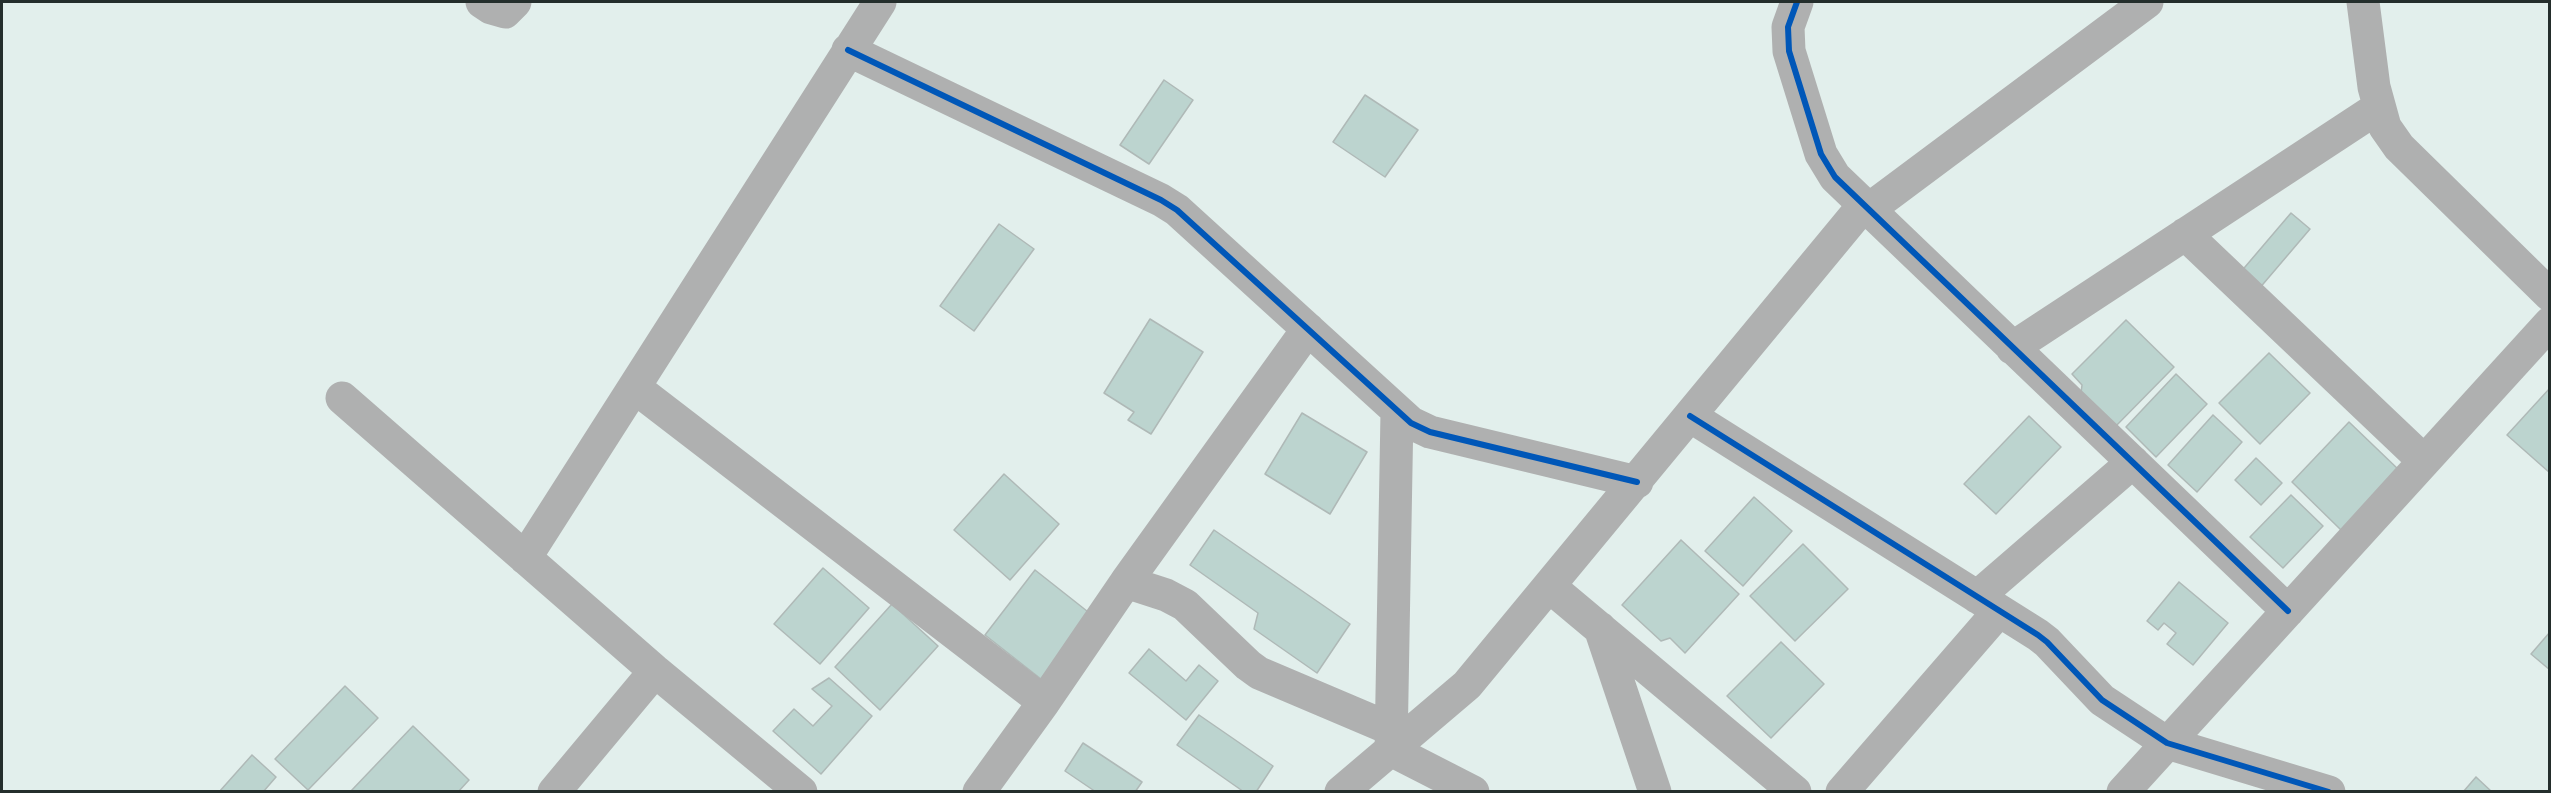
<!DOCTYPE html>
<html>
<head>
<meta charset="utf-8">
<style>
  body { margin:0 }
  #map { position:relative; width:2551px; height:793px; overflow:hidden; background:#e2efec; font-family:Overpass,sans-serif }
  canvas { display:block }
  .frame { position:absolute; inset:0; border:3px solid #242e2c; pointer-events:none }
</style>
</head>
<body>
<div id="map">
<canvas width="2551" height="793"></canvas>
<div class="frame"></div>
</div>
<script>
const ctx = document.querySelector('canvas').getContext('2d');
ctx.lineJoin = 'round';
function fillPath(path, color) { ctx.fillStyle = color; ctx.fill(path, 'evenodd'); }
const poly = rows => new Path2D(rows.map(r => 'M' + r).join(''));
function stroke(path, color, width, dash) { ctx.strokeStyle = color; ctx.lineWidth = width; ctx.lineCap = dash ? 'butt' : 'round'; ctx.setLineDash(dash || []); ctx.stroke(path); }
const building = poly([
  [1164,80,1193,100,1149,164,1120,145,1164,80],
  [1365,95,1418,130,1385,177,1333,142,1365,95],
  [2291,213,2310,229,2258,290,2239,274,2291,213],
  [999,224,1034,249,974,331,940,306,999,224],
  [1150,319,1203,352,1151,434,1128,420,1134,412,1104,393,1150,319],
  [2126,320,2174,367,2110,432,2081,393,2082,385,2072,374,2126,320],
  [2269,353,2310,393,2260,444,2219,403,2269,353],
  [2176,374,2207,404,2156,457,2126,427,2176,374],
  [2550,388,2550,473,2507,435,2550,388],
  [1302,413,1367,452,1330,514,1265,474,1302,413],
  [2213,415,2242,442,2197,492,2168,465,2213,415],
  [2029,416,2061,447,1996,514,1964,484,2029,416],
  [2349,422,2399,470,2341,530,2292,482,2349,422],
  [2256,458,2282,483,2261,505,2235,480,2256,458],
  [1004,474,1059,524,1010,580,954,530,1004,474],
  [2291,495,2323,526,2283,568,2250,537,2291,495],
  [1754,497,1792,531,1743,586,1705,551,1754,497],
  [1214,530,1350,624,1317,673,1254,629,1258,613,1190,565,1214,530],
  [1681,540,1739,594,1685,653,1670,638,1661,641,1622,605,1681,540],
  [1803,544,1848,589,1795,641,1750,596,1803,544],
  [823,568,869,608,820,664,774,624,823,568],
  [1035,570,1092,615,1041,679,985,635,1035,570],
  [2179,582,2228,623,2193,665,2167,644,2176,633,2164,623,2158,630,2147,621,2179,582],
  [892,604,938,646,880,710,835,667,892,604],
  [2550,632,2550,670,2531,654,2550,632],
  [1781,642,1824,684,1771,738,1727,696,1781,642],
  [1149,649,1186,681,1199,665,1218,681,1186,720,1129,673,1149,649],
  [829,678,872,716,821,774,773,731,794,709,813,726,832,706,812,689,829,678],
  [345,686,378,718,308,790,275,759,345,686],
  [1199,715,1273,766,1256,792,1244,792,1177,745,1199,715],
  [413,726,469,780,458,792,350,792,413,726],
  [1083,743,1142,782,1135,792,1096,792,1065,771,1083,743],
  [252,755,276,777,263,792,219,792,252,755],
  [2476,777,2492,792,2463,792,2476,777]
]);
fillPath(building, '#bcd4cf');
stroke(building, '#afb9b7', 1.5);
stroke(poly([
  [482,2,491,8,505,12,515,2],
  [1797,2,1788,27,1789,51,1821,154,1835,177,2288,611],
  [2363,2,2374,87,2385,127,2399,147,2550,295],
  [848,50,1161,200,1177,210,1411,423,1430,432,1637,482],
  [1868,210,2147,2],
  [2185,234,2424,461],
  [2012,348,2379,107],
  [634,387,1044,702],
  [342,398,655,671,801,792],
  [1397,412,1391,750,1473,792],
  [1690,416,2038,635,2047,642,2102,700,2167,743,2329,792],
  [525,558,880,2],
  [1126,582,1166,595,1185,605,1248,665,1259,673,1391,729],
  [1549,586,1795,792],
  [1977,597,2133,462],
  [1600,628,1655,792],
  [554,792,655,671],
  [979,792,1044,702,1126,582,1308,329],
  [1341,792,1467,685,1863,206],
  [1842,792,1999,611],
  [2123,792,2550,323]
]), '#afb0b0', 33);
stroke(poly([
  [1797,2,1788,27,1789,51,1821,154,1835,177,2288,611],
  [848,50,1161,200,1177,210,1411,423,1430,432,1637,482],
  [1690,416,2038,635,2047,642,2102,700,2167,743,2329,792]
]), '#0057b8', 6);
</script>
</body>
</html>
